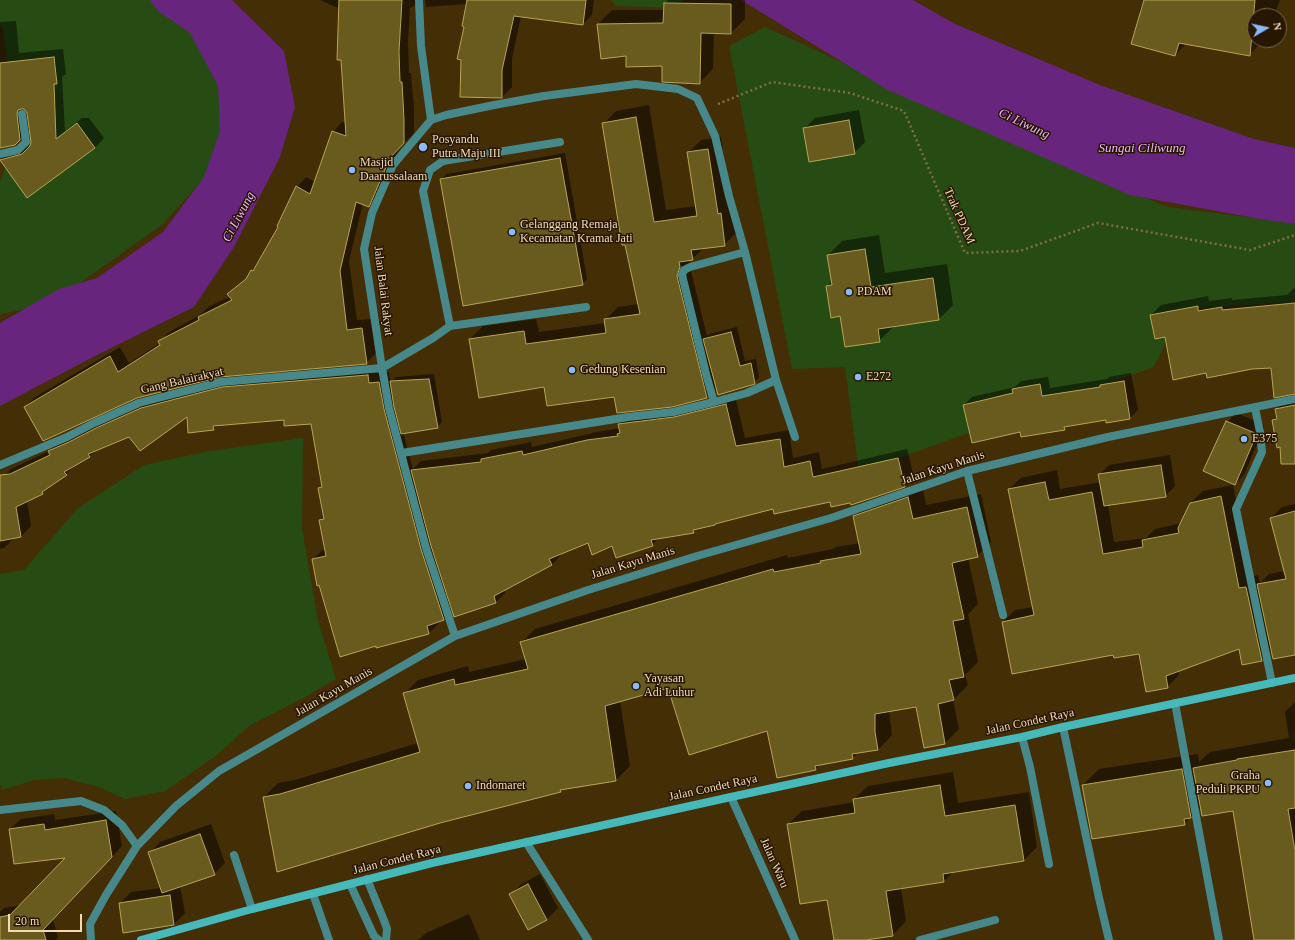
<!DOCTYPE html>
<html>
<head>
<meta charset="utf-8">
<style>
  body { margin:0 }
  #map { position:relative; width:1295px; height:940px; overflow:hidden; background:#442e06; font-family:Georgia,serif }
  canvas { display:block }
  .north { position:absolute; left:1247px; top:8px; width:40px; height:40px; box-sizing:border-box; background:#271600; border:1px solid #78644a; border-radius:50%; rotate:81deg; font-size:11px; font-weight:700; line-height:16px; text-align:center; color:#f2dab9 }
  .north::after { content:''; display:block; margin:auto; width:14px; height:18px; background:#8abafc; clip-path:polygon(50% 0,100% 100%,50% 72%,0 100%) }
  .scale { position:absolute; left:8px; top:914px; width:74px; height:18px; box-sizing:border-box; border:2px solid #f2dab9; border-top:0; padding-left:5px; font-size:12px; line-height:14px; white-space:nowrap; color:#f2dab9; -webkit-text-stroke:3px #271600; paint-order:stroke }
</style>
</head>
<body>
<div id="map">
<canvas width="1295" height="940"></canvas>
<div class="north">N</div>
<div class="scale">20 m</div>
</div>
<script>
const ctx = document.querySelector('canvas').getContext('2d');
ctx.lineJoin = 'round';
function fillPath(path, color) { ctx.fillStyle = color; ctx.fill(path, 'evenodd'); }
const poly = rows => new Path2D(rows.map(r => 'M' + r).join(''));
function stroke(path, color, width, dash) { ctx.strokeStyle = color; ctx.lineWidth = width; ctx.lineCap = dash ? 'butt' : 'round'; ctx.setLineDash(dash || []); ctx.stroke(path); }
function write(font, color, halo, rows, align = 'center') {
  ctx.font = font + ' Georgia,serif'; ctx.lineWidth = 3; ctx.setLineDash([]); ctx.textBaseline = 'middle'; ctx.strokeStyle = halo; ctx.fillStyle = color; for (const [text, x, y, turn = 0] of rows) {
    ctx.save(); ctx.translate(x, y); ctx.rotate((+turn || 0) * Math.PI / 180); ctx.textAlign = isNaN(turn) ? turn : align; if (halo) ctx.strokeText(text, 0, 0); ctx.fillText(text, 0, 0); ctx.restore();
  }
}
fillPath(poly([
  [0,0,186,0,217,69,236,143,163,224,49,305,0,314,0,181,6,166,55,122,10,79,2,25,0,25],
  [611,0,683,0,679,8,617,6],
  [765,27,951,112,1167,207,1295,223,1295,302,1182,309,1154,367,859,472,845,367,792,369,729,46],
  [303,438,302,528,318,621,336,679,307,696,249,726,217,755,165,791,125,799,99,787,64,778,34,780,2,790,0,783,0,574,24,570,77,509,144,465,210,451]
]), '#264c13');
fillPath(poly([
  [150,0,232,0,284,51,295,107,280,157,234,247,194,307,95,356,0,406,0,323,59,289,97,278,163,232,204,177,220,131,218,86,190,33,158,11],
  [741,0,913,0,953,23,1100,85,1254,139,1295,148,1295,224,1260,219,1130,195,888,90]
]), '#67257d');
fillPath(poly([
  [320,0,421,0,413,7,410,8,408,41,409,73,411,73,414,109,414,133,400,147,378,196,369,205,363,203,349,261,357,320,371,319,376,353,366,363,220,376,25,407,35,397,120,347,129,363,160,343,159,342,169,332,200,315,208,307,231,296,229,294,249,276,252,270,259,263,279,226,297,187,306,177,316,182,333,132,342,122,346,123,340,9],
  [425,0,594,0,592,15,583,24,521,16,512,59,512,87,502,97,465,26,467,4,426,7],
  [668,0,745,0,745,19,731,33,714,33,713,69,699,83,663,65,627,55,598,24,612,10,664,10,665,3],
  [1141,0,1280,0,1274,16,1255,16,1255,40,1259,40,1259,45,1249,55,1185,43,1184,46,1175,55,1141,12,1139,12,1143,1],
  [16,21,19,53,63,49,66,74,62,77,65,131,82,118,89,118,104,138,95,148,28,197,1,159,9,150,30,146,32,144,30,129,15,144,0,147,0,22],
  [649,105,666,210,696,206,688,153,701,140,721,137,730,201,737,232,724,245,704,248,692,259,690,259,689,263,707,336,709,334,737,327,745,361,756,359,759,377,754,383,717,387,707,397,614,396,545,386,470,339,483,326,536,319,539,332,606,323,605,320,618,307,639,304,603,124,616,111],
  [859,110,865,142,854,153,804,129,815,118],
  [565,153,587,279,582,284,441,179,447,174],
  [879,235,885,273,947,264,953,305,939,319,893,327,879,341,841,315,827,286,832,281,828,255,842,241],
  [1294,288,1295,288,1295,393,1272,366,1207,372,1166,336,1151,315,1161,305,1208,296,1209,301,1232,298,1232,300,1287,295],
  [378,365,380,373,389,372,391,382,396,377,434,374,442,422,437,427,403,432,413,469,421,461,488,453,491,450,531,442,532,447,597,432,620,428,619,424,629,415,684,409,735,396,745,438,789,430,793,458,819,452,822,469,907,449,914,477,905,486,851,502,831,501,773,508,697,528,693,532,660,537,652,545,613,545,588,542,560,554,561,555,552,565,504,589,505,593,496,602,455,616,453,610,443,619,439,621,439,623,429,633,313,559,325,548,320,521,324,516,319,488,323,484,312,422,285,419,217,425,213,429,188,415,130,435,96,450,89,457,77,464,66,474,51,485,42,493,27,500,31,526,21,537,14,538,4,548,0,549,1,479,11,469,49,451,60,441,152,398,233,377],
  [1131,373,1138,410,1130,418,1106,419,1068,425,1064,429,1021,430,964,405,972,397,1015,387,1021,381,1048,377,1050,388,1107,379,1109,377],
  [1295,397,1295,443,1273,421,1277,416,1276,409,1287,399],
  [1236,413,1263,424,1264,428,1244,475,1235,484,1227,422],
  [1170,455,1175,486,1165,496,1108,505,1114,542,1146,538,1155,529,1182,523,1190,503,1203,491,1233,485,1251,577,1258,575,1260,583,1269,574,1285,571,1271,518,1282,507,1295,504,1295,654,1272,650,1261,660,1240,647,1178,670,1179,675,1167,687,1140,653,1114,654,1003,622,1015,610,1033,607,1009,489,1021,478,1057,470,1060,489,1101,482,1099,475,1109,465],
  [922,484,926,505,981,494,991,542,977,556,968,558,978,604,968,614,978,662,965,675,968,685,953,700,959,729,945,743,917,706,889,711,892,735,878,750,858,752,853,758,820,765,816,769,768,730,668,687,620,701,630,766,616,780,564,788,561,791,264,797,278,783,295,780,418,743,404,694,418,680,468,666,469,672,526,659,521,643,535,629,787,555,788,558,833,549,836,547,860,543,854,517,868,502],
  [1295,702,1295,940,1255,940,1233,810,1201,807,1184,824,1083,785,1099,769,1198,754,1199,762,1210,752,1289,738,1285,712],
  [953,772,958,803,1029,792,1037,847,1024,860,953,872,944,881,901,888,906,921,893,935,860,940,835,940,828,899,788,824,802,811,855,802,854,799,868,786],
  [116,811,122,846,53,919,58,938,56,940,0,940,0,912,4,908,21,905,68,856,10,829,21,819,54,814,55,820],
  [211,824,225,863,214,874,180,886,185,913,174,924,124,932,120,903,131,892,162,888,150,853,160,842],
  [540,874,558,908,547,919,529,929,511,895,521,884],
  [469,914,480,940,418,940,426,933]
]), '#0007');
const building = poly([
  [339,0,402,0,399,51,400,82,402,82,404,120,404,143,390,158,369,207,356,202,340,271,347,330,362,328,367,364,220,377,137,398,43,441,24,407,110,356,118,372,160,345,158,341,199,320,198,317,232,300,227,294,246,279,251,270,253,271,278,227,277,226,296,186,310,194,332,131,346,136,341,60,337,60,339,0],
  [467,0,586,0,583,25,514,16,502,70,502,98,460,97,461,60,457,59,464,27,462,26,467,0],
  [1144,0,1255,0,1250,56,1179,43,1175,56,1131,44,1144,0],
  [664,3,731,4,731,34,701,33,700,84,662,82,662,66,626,67,626,56,601,59,597,24,663,23,664,3],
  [54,57,57,84,54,84,56,139,77,123,95,148,27,198,0,160,22,154,30,146,31,142,27,113,24,109,21,109,18,110,17,114,20,140,15,145,0,148,0,63,54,57],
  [636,117,654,222,697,216,687,152,708,149,718,214,721,213,725,246,691,250,693,260,679,262,680,267,677,276,707,398,672,407,617,413,614,397,547,406,544,387,479,398,469,339,524,331,526,344,606,333,604,319,640,314,625,245,622,245,602,123,636,117],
  [849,120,855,154,809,162,803,128,849,120],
  [560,158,583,285,463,306,440,179,560,158],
  [865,249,871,287,933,278,939,320,878,329,880,342,845,347,840,316,831,318,826,286,832,285,827,255,865,249],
  [1295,303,1295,394,1274,398,1271,368,1252,369,1207,378,1206,373,1173,380,1165,337,1155,339,1150,315,1198,306,1198,311,1222,307,1222,310,1295,303],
  [731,332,740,366,751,363,755,384,718,395,703,339,731,332],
  [368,375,369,383,379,382,384,409,421,549,444,620,427,626,429,634,376,648,376,646,340,657,319,585,317,586,312,559,326,556,319,520,324,519,318,488,322,487,311,424,284,426,284,420,213,426,214,430,188,433,187,417,140,451,129,437,88,454,90,457,64,472,67,475,42,492,43,494,16,507,21,537,0,541,0,475,10,474,50,455,48,451,69,442,96,428,141,408,222,387,368,375],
  [429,379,438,428,401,434,394,407,390,381,429,379],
  [1124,381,1130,419,1106,423,1106,420,1064,427,1065,430,1021,437,1020,432,972,443,963,405,1013,393,1012,389,1040,384,1042,396,1100,387,1100,385,1124,381],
  [726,404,736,446,780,439,784,467,810,461,813,477,898,458,905,487,851,505,850,503,831,507,830,502,774,514,773,509,715,524,715,525,693,530,694,533,651,540,653,546,616,558,612,546,592,555,588,543,549,559,552,565,494,596,496,603,454,617,431,546,411,470,481,462,481,459,522,451,523,455,587,440,618,436,617,434,620,433,618,424,674,417,726,404],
  [1295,405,1295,464,1281,464,1280,447,1277,448,1272,420,1277,419,1275,409,1295,405],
  [1226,421,1255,433,1255,438,1235,485,1203,471,1226,421],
  [1161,465,1166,497,1104,506,1098,474,1161,465],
  [1045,482,1049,500,1092,492,1103,554,1143,547,1142,540,1179,533,1178,528,1190,503,1221,496,1239,588,1246,587,1262,661,1242,665,1239,649,1166,676,1168,688,1146,692,1139,654,1114,658,1113,655,1012,674,1002,622,1034,615,1008,489,1045,482],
  [908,497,913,519,967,507,978,557,952,563,964,619,953,621,964,677,949,680,954,700,938,704,945,744,924,748,916,707,875,714,875,732,878,750,852,754,853,759,815,766,816,770,777,778,767,731,689,755,668,688,605,706,616,781,560,790,561,792,440,823,277,872,263,797,280,794,420,752,403,693,454,679,455,685,528,669,520,642,773,569,774,572,821,563,820,561,861,554,853,516,908,497],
  [1295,511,1295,655,1273,659,1257,584,1286,579,1270,518,1295,511],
  [1295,750,1295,808,1288,809,1295,851,1295,940,1254,940,1233,811,1202,816,1193,768,1237,760,1237,759,1295,750],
  [1182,769,1191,818,1184,819,1185,825,1092,839,1082,785,1182,769],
  [940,785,945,816,1015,805,1024,861,943,874,944,882,886,891,893,936,866,940,834,940,827,900,800,904,787,824,855,813,853,799,940,785],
  [106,820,112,857,43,930,46,940,0,940,0,917,10,915,65,858,14,864,9,829,44,824,45,830,106,820],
  [200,834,215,875,162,893,148,852,200,834],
  [528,884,547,920,528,930,509,894,528,884],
  [170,895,174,925,123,933,119,903,170,895]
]);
fillPath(building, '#695b1e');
stroke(building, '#b7a555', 1);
stroke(poly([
  [718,104,772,82,850,93,904,111,965,253,1020,251,1098,223,1250,250,1295,235]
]), '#836d47', 2.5, [2, 3]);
stroke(poly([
  [450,326,586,307],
  [382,368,433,338,450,326,423,191,430,170,443,161,560,142],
  [1022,737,1030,767,1049,864],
  [526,842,588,940],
  [234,855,252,909],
  [313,894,329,940],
  [920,940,995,920]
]), '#47898a', 8);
stroke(poly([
  [419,0,421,46,431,120],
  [0,154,18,150,26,142,22,114],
  [714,402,747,393,776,380],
  [1255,408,1260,432,1262,452,1236,509,1272,683],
  [402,453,628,417,673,412,714,402,706,374,682,275,684,270,690,267,745,252],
  [0,465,67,437,94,423,139,403,154,399,221,382,382,368],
  [967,471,1003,615],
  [455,636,426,548,389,408,382,368,364,249,372,213,393,165,431,120,446,115,494,105,544,96,636,84,678,89,697,98,715,136,729,196,745,252,776,380,795,437],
  [1175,703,1219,940],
  [1063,727,1099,898,1109,940],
  [731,797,795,940],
  [0,810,81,801,104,810,122,825,137,846],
  [367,879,385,923,387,929,386,940],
  [350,884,374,936,379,940],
  [91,940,90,924,106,895,137,846,176,806,219,771,455,636,588,590,697,556,831,518,967,471,1108,437,1295,399]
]), '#47898a', 8);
stroke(poly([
  [141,940,252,909,432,863,731,797,889,763,1022,737,1063,727,1295,678]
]), '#46b9bb', 8);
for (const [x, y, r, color] of [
  [423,147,5,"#8abafc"],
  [352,170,4,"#8abafc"],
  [512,232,4,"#8abafc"],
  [849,292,4,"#8abafc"],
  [572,370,4,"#8abafc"],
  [858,377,4,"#8abafc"],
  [1244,439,4,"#8abafc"],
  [636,686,4,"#8abafc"],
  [1268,783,4,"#8abafc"],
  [468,786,4,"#8abafc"]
]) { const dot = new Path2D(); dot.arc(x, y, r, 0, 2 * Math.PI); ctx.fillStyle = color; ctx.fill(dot); stroke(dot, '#271600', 1.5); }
write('12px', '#f2dab9', '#271600', [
  ["Posyandu",432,140],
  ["Putra Maju III",432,154],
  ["Masjid",360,163],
  ["Daarussalaam",360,177],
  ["Gelanggang Remaja",520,225],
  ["Kecamatan Kramat Jati",520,239],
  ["PDAM",857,292],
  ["Gedung Kesenian",580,370],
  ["E272",866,377],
  ["E375",1252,439],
  ["Yayasan",644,679],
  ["Adi Luhur",644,693],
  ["Graha",1260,776,"right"],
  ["Peduli PKPU",1260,790,"right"],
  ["Indomaret",476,786]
], 'left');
write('12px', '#f2dab9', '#271600', [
  ["Trak PDAM",959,216,66],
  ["Jalan Balai Rakyat",383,291,83],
  ["Gang Balairakyat",182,381,-13],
  ["Jalan Kayu Manis",943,468,-18],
  ["Jalan Kayu Manis",633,563,-17],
  ["Jalan Kayu Manis",334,692,-30],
  ["Jalan Condet Raya",1030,722,-12],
  ["Jalan Condet Raya",713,788,-12],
  ["Jalan Condet Raya",397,860,-14],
  ["Jalan Waru",774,863,66]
]);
write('italic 13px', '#e9b7fc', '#271600', [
  ["Ci Liwung",1024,124,25],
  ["Sungai Ciliwung",1142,149],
  ["Ci Liwung",239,217,-62]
]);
</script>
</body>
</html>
